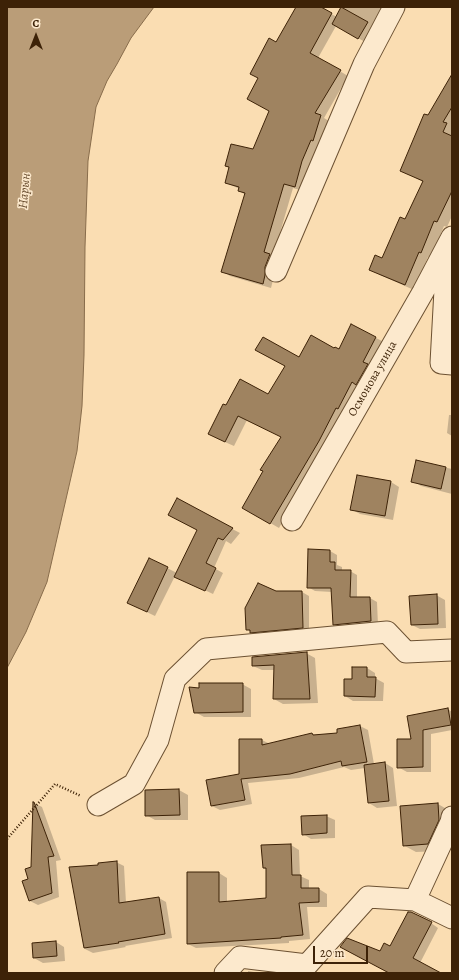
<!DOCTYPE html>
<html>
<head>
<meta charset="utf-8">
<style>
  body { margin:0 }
  #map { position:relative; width:459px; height:980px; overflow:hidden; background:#faddb2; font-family:Alegreya,serif }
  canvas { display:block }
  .frame { position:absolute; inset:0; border:8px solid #3d2207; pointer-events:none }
  .north { position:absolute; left:16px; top:16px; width:40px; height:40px; -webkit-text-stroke:3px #fce9cd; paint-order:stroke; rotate:0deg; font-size:11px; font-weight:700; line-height:16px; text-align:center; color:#3d2207 }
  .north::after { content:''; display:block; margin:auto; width:14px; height:18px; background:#3d2207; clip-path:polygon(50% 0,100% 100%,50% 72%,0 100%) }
  .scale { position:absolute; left:313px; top:946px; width:55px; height:18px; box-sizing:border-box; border:2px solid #3d2207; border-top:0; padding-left:5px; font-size:12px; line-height:14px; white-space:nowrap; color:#3d2207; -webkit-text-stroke:3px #fce9cd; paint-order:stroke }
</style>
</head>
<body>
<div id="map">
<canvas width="459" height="980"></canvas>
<div class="frame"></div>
<div class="north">С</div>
<div class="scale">20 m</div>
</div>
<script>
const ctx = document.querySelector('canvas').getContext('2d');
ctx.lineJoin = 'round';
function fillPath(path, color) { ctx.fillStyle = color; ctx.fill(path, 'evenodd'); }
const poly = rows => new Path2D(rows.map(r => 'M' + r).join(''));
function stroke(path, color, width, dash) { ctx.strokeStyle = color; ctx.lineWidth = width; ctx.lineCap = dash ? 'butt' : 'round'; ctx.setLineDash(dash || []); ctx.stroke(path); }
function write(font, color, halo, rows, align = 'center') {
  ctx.font = font + ' Alegreya,serif'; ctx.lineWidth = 3; ctx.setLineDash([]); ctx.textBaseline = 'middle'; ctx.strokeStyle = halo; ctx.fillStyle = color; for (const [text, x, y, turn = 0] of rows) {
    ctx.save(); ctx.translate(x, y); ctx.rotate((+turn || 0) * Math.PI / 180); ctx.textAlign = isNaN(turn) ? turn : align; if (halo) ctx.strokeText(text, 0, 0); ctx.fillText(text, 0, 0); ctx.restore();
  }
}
const water = poly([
  [7,7,154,7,131,38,117,64,107,81,96,107,88,161,85,247,84,355,82,406,77,451,47,582,26,632,7,668,7,7]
]);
fillPath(water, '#ba9d78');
stroke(water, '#886c4b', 1);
fillPath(poly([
  [298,7,318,7,337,17,342,7,387,7,367,43,336,26,318,58,348,76,324,118,329,121,303,191,293,188,273,257,273,280,271,288,230,276,222,271,246,195,239,191,240,189,226,183,230,168,226,166,254,150,270,111,277,43],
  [452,89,452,216,447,227,444,226,431,258,428,257,414,290,380,275,370,269,383,259,405,221,423,182,402,171,428,116],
  [376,338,384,342,327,445,279,528,244,508,282,437,247,420,234,446,218,439,227,406,268,395,300,359,335,349,339,350],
  [449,415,452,415,452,436,447,433],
  [417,461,452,469,452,494,421,486,413,481],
  [391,482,399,487,393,520,360,514,351,509],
  [177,500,240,533,231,544,226,541,214,568,223,573,213,594,175,576,155,616,128,603,149,559,177,573,198,530],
  [330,551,337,555,337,565,342,567,342,571,350,571,357,575,357,598,370,598,377,602,378,625,341,629,334,624,332,592,315,591,308,587],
  [275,592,302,592,309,596,309,631,258,636,247,629],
  [436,595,445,600,446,628,420,629,412,625],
  [306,653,315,658,318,703,283,704,274,699,275,670,262,670,253,666],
  [367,668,375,673,375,678,384,683,383,701,353,701,345,696,352,680],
  [242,684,251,689,251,717,204,717,195,712,200,689],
  [448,709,452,712,452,730,431,734,431,772,407,772,398,767,413,740,408,717],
  [360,726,368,730,374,764,385,763,393,768,397,806,377,808,369,803,365,768,351,770,344,767,299,778,248,783,252,804,220,810,212,806,240,775,262,740,270,744,312,734,315,735,338,734,338,730],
  [179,790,188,795,188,820,155,820,146,815,146,791],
  [34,803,42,807,61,860,56,861,59,897,38,905,30,901,23,882,29,880,32,868],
  [438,804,450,811,440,851,416,852,403,845],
  [326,816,335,820,335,838,311,839,303,834],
  [291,845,299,850,300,876,309,880,309,889,319,889,327,894,327,907,307,907,310,939,289,941,289,943,196,948,188,944,219,873,227,878,227,902,267,899,267,870,263,868],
  [116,862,124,866,126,903,159,898,166,902,172,938,125,946,126,947,93,953,85,949,70,868,99,865],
  [431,923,438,928,420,963,436,973,390,973,380,952],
  [56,942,64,947,65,961,43,963,34,958],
  [248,971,260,973,248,973]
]), '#0003');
const building = poly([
  [296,7,321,7,332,13,310,53,341,70,315,113,321,115,313,141,311,140,302,161,295,187,284,184,264,252,270,254,265,267,265,275,263,284,221,272,245,193,238,191,239,187,225,183,229,167,225,166,231,144,253,149,269,111,247,99,258,78,250,74,269,38,276,42,296,7],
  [341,7,368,22,358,39,332,24,341,7],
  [452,74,452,107,443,122,447,123,443,132,452,136,452,191,437,222,434,221,421,253,419,252,405,285,369,270,375,255,382,258,400,217,405,219,423,181,400,171,424,114,428,115,452,74],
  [351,324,376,337,363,362,368,364,356,385,352,382,338,409,336,408,319,441,270,524,242,508,263,471,260,470,281,437,238,416,225,442,208,434,223,404,226,405,240,379,268,394,285,366,255,350,263,337,299,357,311,335,334,348,335,347,339,349,351,324],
  [416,460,446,467,441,489,411,482,416,460],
  [357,475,391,481,385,516,350,510,357,475],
  [177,498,233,528,223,540,218,538,206,563,216,568,205,591,174,577,197,530,168,515,177,498],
  [308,549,330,550,330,562,335,562,335,570,351,570,350,597,370,597,371,621,333,625,331,588,307,588,308,549],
  [149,558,168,567,147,612,127,603,149,558],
  [258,583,276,591,302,591,303,628,250,633,250,630,246,630,245,608,258,583],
  [437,594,438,624,411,625,409,596,437,594],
  [307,652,310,699,273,699,274,665,252,666,252,657,307,652],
  [352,667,367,667,367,677,376,677,375,697,344,696,344,679,352,679,352,667],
  [199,683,243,683,243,712,194,713,189,687,199,688,199,683],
  [448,708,451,725,423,730,423,767,397,768,397,739,411,739,407,716,448,708],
  [360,725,367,762,342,766,341,761,290,774,241,779,245,800,211,806,206,780,239,774,239,739,262,739,262,745,312,733,313,735,337,733,337,729,360,725],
  [385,762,389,801,368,803,364,765,385,762],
  [179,789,180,815,145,816,145,790,179,789],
  [33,802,34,802,54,856,48,857,52,893,29,901,22,881,28,879,25,869,31,867,33,802],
  [438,803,439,820,428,844,403,846,400,806,438,803],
  [327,815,327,833,302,835,301,816,327,815],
  [291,844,292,875,301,875,301,888,319,888,319,902,299,903,303,935,281,937,281,938,187,944,187,872,219,872,219,902,266,898,266,868,263,868,261,845,291,844],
  [117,861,119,903,159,897,165,934,118,942,119,943,84,948,69,867,98,865,98,863,117,861],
  [408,912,411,912,432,922,413,958,441,973,389,973,340,947,347,938,380,951,384,943,390,946,408,912],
  [56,941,57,956,33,958,32,943,56,941]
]);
fillPath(building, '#9f8360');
stroke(building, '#3d2207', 1);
const street = poly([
  [447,253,441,363,452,364],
  [276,271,364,64,394,7],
  [292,520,423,292,452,237],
  [98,805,134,784,158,740,175,679,206,649,387,632,406,652,452,650],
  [415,900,451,822,452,817],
  [225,973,240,957,307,965,368,897,415,900,452,918]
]);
stroke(street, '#6c5132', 23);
stroke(poly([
  [7,839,55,784,81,796]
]), '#3d2207', 2.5, [1, 2]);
stroke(street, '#fce9cd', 21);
write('12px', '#3d2207', '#fce9cd', [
  ["Осмонова улица",373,379,-60]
]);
write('italic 13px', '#694d2f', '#fce9cd', [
  ["Нарын",25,191,-85]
]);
</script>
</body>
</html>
